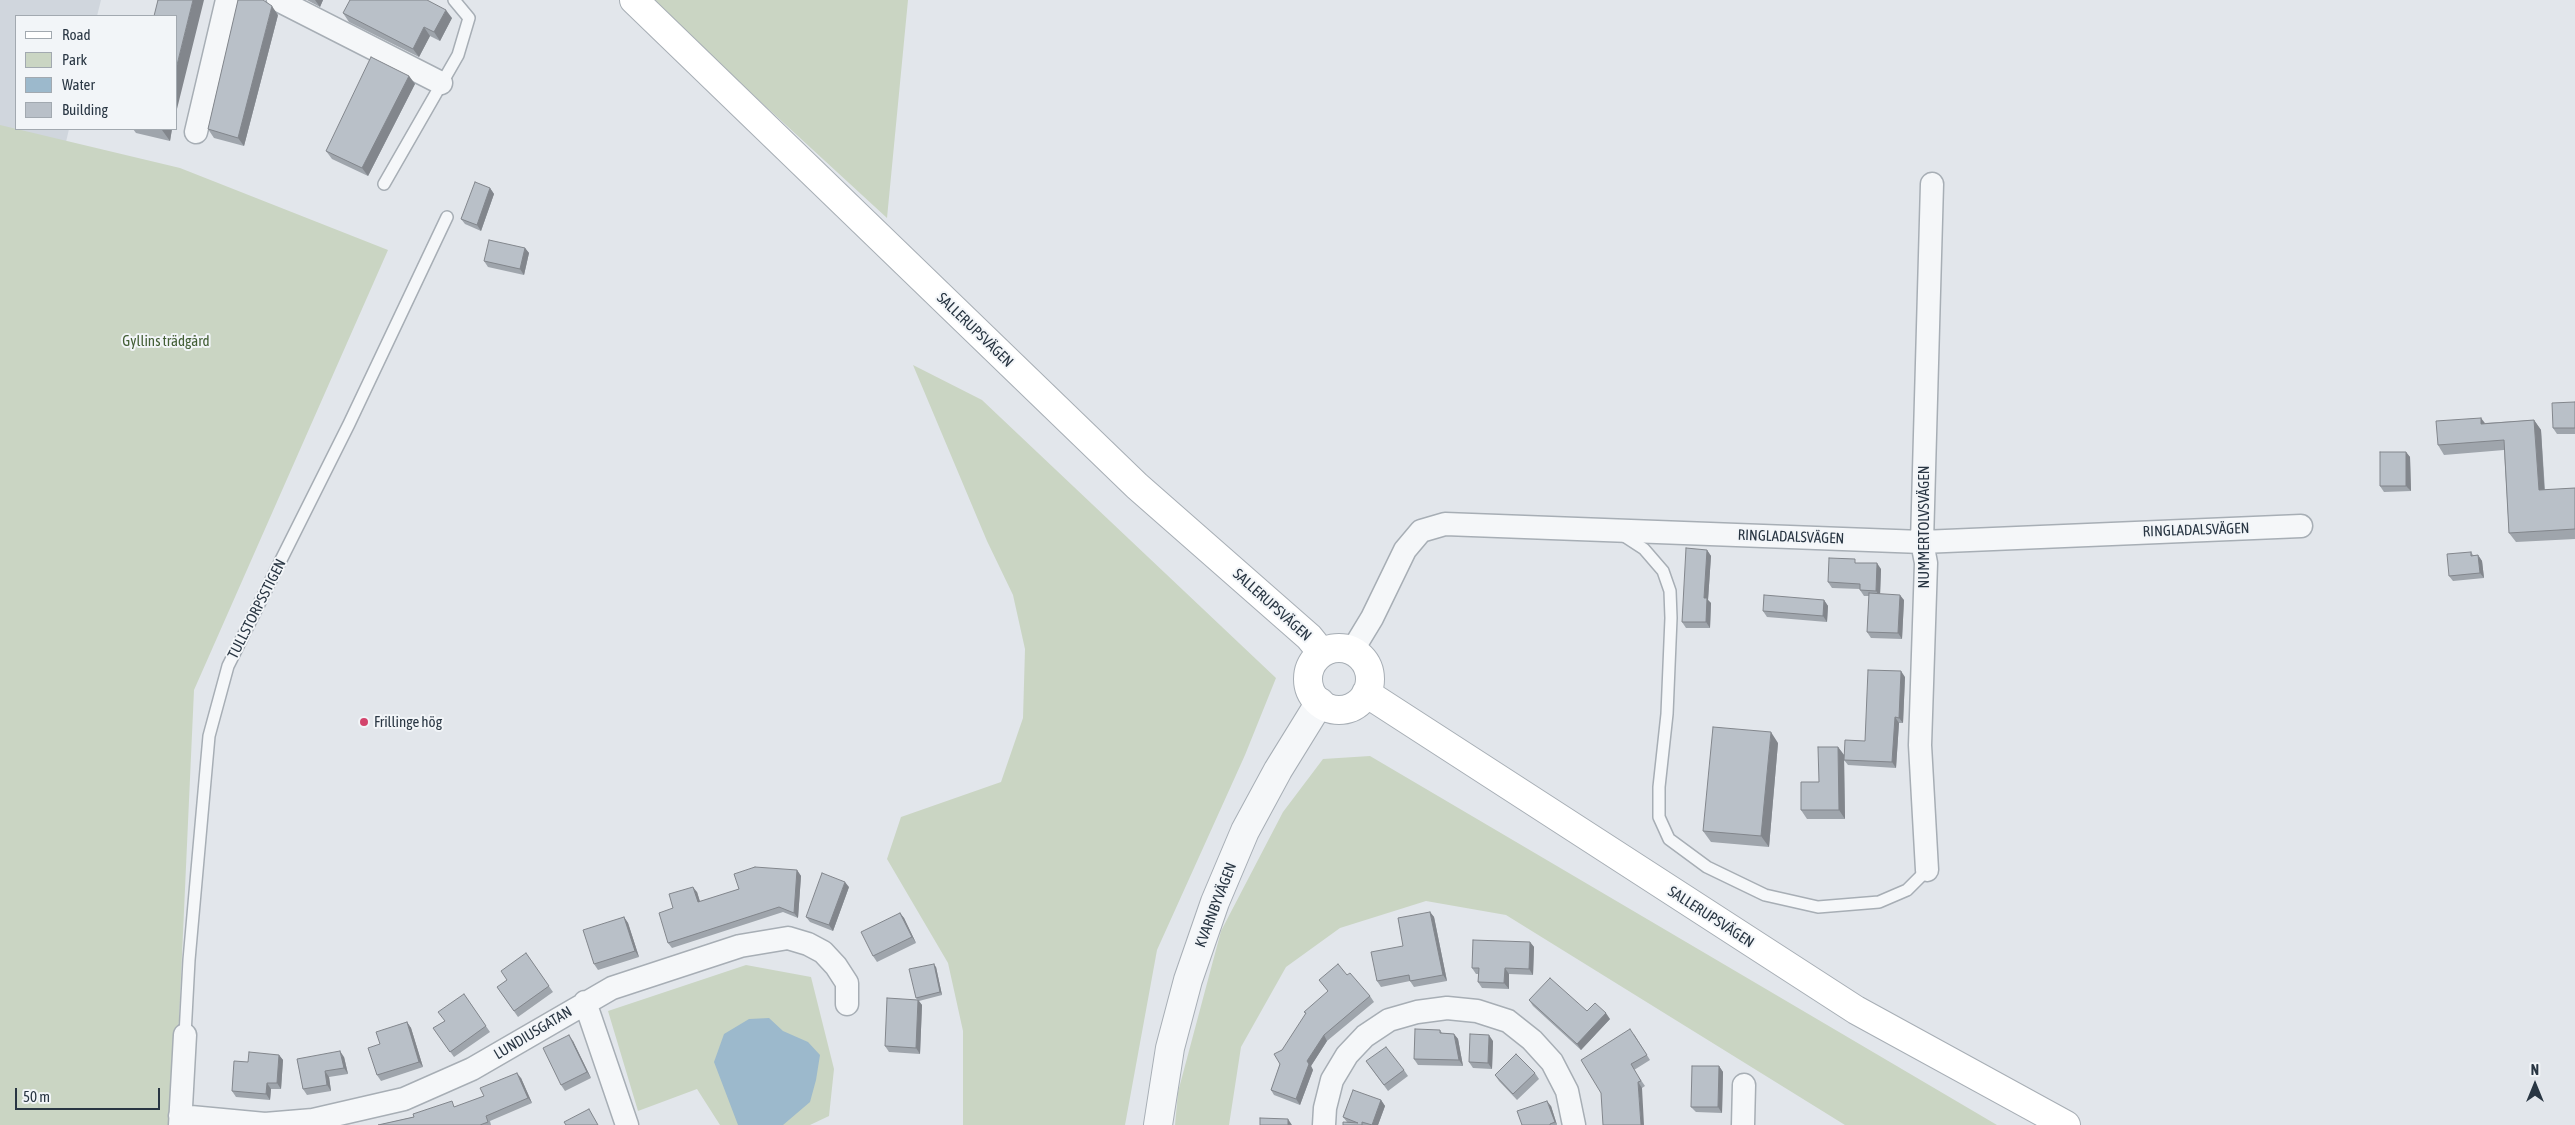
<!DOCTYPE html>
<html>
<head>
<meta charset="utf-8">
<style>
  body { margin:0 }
  #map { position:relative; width:2575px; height:1125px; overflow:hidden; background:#e2e6eb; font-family:"Asap Condensed",sans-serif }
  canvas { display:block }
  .legend { position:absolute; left:15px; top:15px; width:162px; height:115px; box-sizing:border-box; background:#f2f5f8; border:1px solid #a2a9b0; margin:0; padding:6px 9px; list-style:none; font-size:15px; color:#293643 }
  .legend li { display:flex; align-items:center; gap:10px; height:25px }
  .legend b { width:25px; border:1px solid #a2a9b0 }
  .north { position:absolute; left:2510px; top:1060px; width:50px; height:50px; -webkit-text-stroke:4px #f2f5f8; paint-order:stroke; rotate:0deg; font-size:14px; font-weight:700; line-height:20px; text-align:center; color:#293643 }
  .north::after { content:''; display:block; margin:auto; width:18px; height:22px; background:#293643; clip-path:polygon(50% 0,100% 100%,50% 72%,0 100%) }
  .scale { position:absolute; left:15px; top:1088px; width:145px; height:22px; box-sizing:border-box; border:2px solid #293643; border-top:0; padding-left:6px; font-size:15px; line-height:18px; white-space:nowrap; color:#293643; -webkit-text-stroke:4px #f2f5f8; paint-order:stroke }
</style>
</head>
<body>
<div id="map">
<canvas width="2575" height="1125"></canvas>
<ul class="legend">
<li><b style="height:6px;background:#fff"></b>Road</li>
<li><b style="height:14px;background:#cad5c3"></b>Park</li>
<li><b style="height:14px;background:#9cb9cc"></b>Water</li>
<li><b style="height:14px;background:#b9c0c8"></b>Building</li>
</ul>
<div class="north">N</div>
<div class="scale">50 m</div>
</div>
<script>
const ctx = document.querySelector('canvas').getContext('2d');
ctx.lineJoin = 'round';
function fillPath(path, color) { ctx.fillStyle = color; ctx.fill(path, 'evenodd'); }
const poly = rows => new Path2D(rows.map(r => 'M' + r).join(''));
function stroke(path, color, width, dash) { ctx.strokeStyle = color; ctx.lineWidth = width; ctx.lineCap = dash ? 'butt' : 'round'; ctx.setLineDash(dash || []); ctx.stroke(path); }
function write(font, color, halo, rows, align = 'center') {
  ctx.font = font + ' "Asap Condensed",sans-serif'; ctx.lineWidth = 4; ctx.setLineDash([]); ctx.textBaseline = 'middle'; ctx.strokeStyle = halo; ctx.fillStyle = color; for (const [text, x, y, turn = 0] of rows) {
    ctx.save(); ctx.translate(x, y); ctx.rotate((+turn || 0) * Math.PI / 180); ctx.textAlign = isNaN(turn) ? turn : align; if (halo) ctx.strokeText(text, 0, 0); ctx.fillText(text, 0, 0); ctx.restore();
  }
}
fillPath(poly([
  [0,0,101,0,97,16,16,16,16,129,69,129,66,142,0,126]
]), '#d0d6dd');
fillPath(poly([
  [650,0,908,0,887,218],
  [0,125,180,168,388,250,194,690,179,1021,168,1125,0,1125],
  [913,365,982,400,1276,678,1245,755,1157,950,1125,1125,963,1125,963,1031,948,963,887,859,901,817,1001,782,1023,718,1025,649,1013,595,987,541],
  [1370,756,1997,1125,1845,1125,1506,915,1426,901,1340,928,1286,967,1241,1047,1229,1125,1175,1125,1178,1092,1221,931,1283,812,1323,759],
  [746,965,811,977,834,1069,829,1116,810,1125,720,1125,697,1089,638,1111,608,1011]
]), '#cad5c3');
fillPath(poly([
  [769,1018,783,1031,808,1042,820,1055,816,1080,810,1102,783,1125,738,1125,714,1062,724,1034,749,1019]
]), '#9cb9cc');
const service = poly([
  [384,184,458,55,469,18,454,0],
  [1621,534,1644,549,1663,571,1670,591,1671,618,1667,714,1659,787,1659,817,1669,839,1707,867,1765,895,1818,907,1879,902,1907,890,1927,870],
  [185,1035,189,960,209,736,228,666,349,424,447,217]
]);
const minor = poly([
  [278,0,441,83],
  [196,132,227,0],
  [1352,651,1372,618,1405,550,1421,531,1445,524,1922,542,2301,526],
  [1927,870,1920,745,1926,563,1922,542,1932,184],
  [585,1002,627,1125],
  [180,1116,265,1124,313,1120,404,1099,472,1069,612,988,740,946,788,938,808,944,823,952,836,966,847,983,847,1004],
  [180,1125,185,1035],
  [1324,1125,1325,1108,1332,1080,1347,1055,1365,1036,1389,1020,1417,1012,1447,1008,1477,1011,1508,1021,1532,1040,1552,1062,1567,1091,1574,1125],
  [1743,1125,1744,1085]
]);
const tertiary = poly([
  [1158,1125,1170,1048,1188,980,1215,902,1245,831,1278,770,1320,702]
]);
const secondary = poly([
  [634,0,1137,486,1309,637,1322,653],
  '1308 679a31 31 0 1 1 62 0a31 31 0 1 1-62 0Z',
  [1366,693,1856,1010,2066,1125]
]);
stroke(service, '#a7aeb5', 14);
stroke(minor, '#a7aeb5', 25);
stroke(tertiary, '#a7aeb5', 30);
stroke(secondary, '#a7aeb5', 30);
stroke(service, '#f5f7f9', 11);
stroke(minor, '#f5f7f9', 22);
stroke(tertiary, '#f5f7f9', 28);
stroke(secondary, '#fff', 28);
fillPath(poly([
  [307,0,323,0,320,7],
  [343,13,452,18,440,41,430,36,419,57,349,22],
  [278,15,244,146,214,138,208,129],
  [409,76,415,84,368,176,332,159,326,151],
  [133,129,172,129,170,141,136,133],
  [490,188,494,194,481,231,465,224,461,219],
  [525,248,529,253,524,275,488,267,484,261],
  [2575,402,2575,434,2557,434,2553,428],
  [2534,420,2541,430,2545,490,2575,488,2575,539,2516,542,2509,533,2504,450,2444,455,2438,445,2485,423],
  [2406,452,2410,457,2411,491,2384,492,2380,486],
  [1707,550,1711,556,1708,600,1711,603,1710,628,1686,628,1682,622],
  [2471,552,2473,555,2478,555,2482,561,2484,578,2453,581,2449,576],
  [1858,563,1881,569,1880,594,1904,600,1902,639,1871,638,1867,632,1869,596,1864,596,1860,590,1860,589,1832,588,1828,582],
  [1824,600,1828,606,1827,622,1767,617,1763,611],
  [1905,677,1903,723,1899,723,1896,768,1848,765,1844,760,1845,819,1807,819,1801,810,1819,782,1838,747,1844,755,1865,741],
  [1778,743,1769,847,1711,842,1703,831],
  [797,870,801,876,798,918,783,912,672,948,668,943,673,908,697,892,700,902],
  [849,887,833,931,810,922,806,917],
  [1430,912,1434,917,1447,981,1414,987,1410,981,1381,987,1377,981],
  [900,913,904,918,916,943,877,962,873,956],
  [624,917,628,923,639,957,598,970,594,964],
  [1530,942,1534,947,1533,975,1509,974,1509,989,1482,988,1478,982,1478,974,1476,974,1472,968],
  [526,953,553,992,518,1017,497,987,507,980],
  [936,967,942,995,919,1001,922,1005,920,1054,889,1052,885,1046,918,1000,916,998],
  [1347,975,1370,996,1374,1002,1327,1041,1311,1066,1313,1070,1300,1105,1274,1095,1271,1090,1280,1064,1282,1050,1328,991,1319,980],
  [464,994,490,1032,454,1057,433,1028,445,1021],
  [1529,1000,1587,1011,1610,1019,1581,1050,1533,1006],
  [407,1022,411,1028,423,1067,381,1081,377,1075,380,1044],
  [1440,1030,1442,1033,1454,1034,1458,1039,1463,1066,1418,1065,1414,1059],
  [1634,1034,1650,1060,1634,1070,1645,1086,1642,1088,1603,1125],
  [573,1041,591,1078,565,1091,561,1085],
  [1493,1041,1492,1069,1473,1068,1469,1062],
  [279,1055,283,1060,281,1089,271,1089,270,1100,236,1097,232,1091,248,1062],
  [344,1057,348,1074,329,1077,331,1091,307,1095,303,1089,297,1059],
  [1366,1061,1404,1070,1408,1076,1388,1091],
  [1719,1066,1723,1072,1722,1113,1696,1112,1691,1107],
  [1535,1073,1539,1079,1517,1100,1499,1081,1495,1075],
  [521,1078,532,1103,490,1121,491,1125,378,1125,456,1107,484,1096],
  [1381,1100,1385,1106,1378,1125,1343,1125,1347,1122,1343,1117],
  [1551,1106,1557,1125,1522,1125]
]), '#9fa5ac');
fillPath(poly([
  [193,0,204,0,176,113,176,69],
  [315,0,323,0,320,7],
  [272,6,278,15,244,146,238,138],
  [446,10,452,18,440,41,434,32],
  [424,27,430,36,419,57,413,49],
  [409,76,415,84,368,176,362,168],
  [162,129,172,129,170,141,162,130],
  [490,188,494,194,481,231,477,225],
  [525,248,529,253,524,275,520,269],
  [2481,418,2488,427,2481,424],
  [2534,420,2541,430,2545,500,2539,490],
  [2406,452,2410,457,2411,491,2406,486],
  [1707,550,1711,556,1708,600,1711,603,1710,628,1706,622,1704,598],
  [2478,555,2482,561,2484,578,2480,573],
  [1877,563,1881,569,1880,597,1876,591],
  [1900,595,1904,600,1902,639,1898,633],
  [1824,600,1828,606,1827,622,1823,616],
  [1901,671,1905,677,1903,723,1899,718],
  [1895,717,1899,723,1896,768,1892,762],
  [1771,732,1778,743,1769,847,1761,836],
  [1838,747,1844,755,1845,819,1839,810],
  [797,870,801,876,798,918,794,913],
  [845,882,849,887,833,931,829,925],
  [693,887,697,892,702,908,698,902],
  [1430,912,1434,917,1447,981,1443,975],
  [900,913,904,918,916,943,912,937],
  [624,917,628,923,639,957,635,951],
  [1530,942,1534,947,1533,975,1529,969],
  [934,964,936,967,942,995,940,992],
  [1505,968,1509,974,1509,989,1504,983],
  [918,1000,922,1005,920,1054,916,1048],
  [1606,1013,1610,1019,1581,1050,1577,1044],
  [407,1022,411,1028,423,1067,419,1062],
  [1454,1034,1458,1039,1463,1066,1459,1060],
  [569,1035,573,1041,591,1078,587,1072],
  [1324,1035,1327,1041,1311,1066,1313,1070,1300,1105,1296,1099,1307,1061],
  [1489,1035,1493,1041,1492,1069,1488,1063],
  [340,1051,344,1057,348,1074,344,1068],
  [279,1055,283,1060,281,1089,277,1083],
  [1719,1066,1723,1072,1722,1113,1718,1107],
  [325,1071,329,1077,331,1091,327,1085],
  [517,1073,521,1078,532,1103,528,1098],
  [1638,1082,1642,1088,1644,1125,1641,1125],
  [267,1083,271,1089,270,1100,266,1094],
  [1381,1100,1385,1106,1378,1125,1372,1125],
  [1547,1101,1551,1106,1557,1125,1555,1122],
  [1288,1119,1292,1125,1288,1125]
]), '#82868c');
const building = poly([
  [158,0,193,0,176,69,176,16,154,16,158,0],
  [238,0,263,0,272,6,238,138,208,129,238,0],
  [350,0,427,0,446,10,434,32,424,27,413,49,343,13,350,0],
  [371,57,409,76,362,168,326,151,371,57],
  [475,182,490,188,477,225,461,219,475,182],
  [489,240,525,248,520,269,484,261,489,240],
  [2575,402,2575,428,2553,428,2552,403,2575,402],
  [2481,418,2481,424,2534,420,2539,490,2575,488,2575,529,2509,533,2504,440,2438,445,2436,421,2481,418],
  [2380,452,2406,452,2406,486,2380,486,2380,452],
  [1686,548,1707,550,1704,598,1707,598,1706,622,1682,622,1686,548],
  [2471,552,2471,556,2478,555,2480,573,2449,576,2447,554,2471,552],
  [1829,558,1855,559,1855,563,1877,563,1876,591,1860,590,1860,584,1828,582,1829,558],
  [1869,593,1900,595,1898,633,1867,632,1869,593],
  [1764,595,1824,600,1823,616,1763,611,1764,595],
  [1868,670,1901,671,1899,718,1895,717,1892,762,1844,760,1845,740,1865,741,1868,670],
  [1713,727,1771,732,1761,836,1703,831,1713,727],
  [1818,747,1838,747,1839,810,1801,810,1801,782,1819,782,1818,747],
  [755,867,797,870,794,913,779,907,668,943,659,913,673,908,669,894,693,887,698,902,739,889,734,874,755,867],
  [822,873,845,882,829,925,806,917,822,873],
  [1430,912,1443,975,1410,981,1409,975,1377,981,1371,952,1403,946,1398,918,1430,912],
  [900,913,912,937,873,956,861,932,900,913],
  [624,917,635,951,594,964,583,930,624,917],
  [1473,940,1530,942,1529,969,1505,968,1504,983,1478,982,1479,968,1472,968,1473,940],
  [526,953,549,986,514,1011,497,987,507,980,501,971,526,953],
  [934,964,940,992,916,998,909,969,934,964],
  [1338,964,1347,975,1350,973,1370,996,1324,1035,1307,1061,1309,1064,1296,1099,1271,1090,1280,1064,1274,1054,1282,1050,1306,1013,1304,1012,1328,991,1319,980,1338,964],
  [1550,978,1587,1011,1595,1003,1606,1013,1577,1044,1529,1000,1550,978],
  [464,994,486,1026,450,1052,433,1028,445,1021,438,1012,464,994],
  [887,998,918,1000,916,1048,885,1046,887,998],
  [407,1022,419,1062,377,1075,368,1048,380,1044,376,1032,407,1022],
  [1415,1029,1440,1030,1440,1033,1454,1034,1459,1060,1414,1059,1415,1029],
  [1630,1029,1647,1055,1631,1064,1641,1081,1638,1082,1641,1125,1603,1125,1601,1093,1581,1060,1630,1029],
  [1470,1034,1489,1035,1488,1063,1469,1062,1470,1034],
  [569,1035,587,1072,561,1085,543,1048,569,1035],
  [1386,1047,1404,1070,1384,1085,1366,1061,1386,1047],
  [340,1051,344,1068,325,1071,327,1085,303,1089,297,1059,340,1051],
  [249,1052,279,1055,277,1083,267,1083,266,1094,232,1091,234,1061,248,1062,249,1052],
  [1516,1054,1535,1073,1513,1094,1495,1075,1516,1054],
  [1692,1066,1719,1066,1718,1107,1691,1107,1692,1066],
  [517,1073,528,1098,486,1116,488,1122,480,1125,378,1125,414,1117,413,1114,452,1101,454,1107,484,1096,480,1088,517,1073],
  [1353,1090,1381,1100,1372,1125,1362,1122,1362,1125,1343,1125,1343,1122,1358,1123,1343,1117,1353,1090],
  [1547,1101,1555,1122,1550,1124,1550,1125,1522,1125,1517,1111,1547,1101],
  [589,1109,598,1125,566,1125,564,1122,589,1109],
  [1260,1118,1288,1119,1288,1125,1260,1125,1260,1118]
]);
fillPath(building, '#b9c0c8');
stroke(building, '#82868c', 1);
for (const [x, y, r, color] of [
  [364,722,5,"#d3446c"]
]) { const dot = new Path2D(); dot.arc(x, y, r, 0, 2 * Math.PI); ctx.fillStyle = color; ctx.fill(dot); stroke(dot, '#f2f5f8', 2); }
write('15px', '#293643', '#f2f5f8', [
  ["SALLERUPSVÄGEN",975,330,44],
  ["NUMMERTOLVSVÄGEN",1924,527,-90],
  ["RINGLADALSVÄGEN",2196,530,-2],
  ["RINGLADALSVÄGEN",1791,537,2],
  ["SALLERUPSVÄGEN",1272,605,42],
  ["TULLSTORPSSTIGEN",257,609,-63],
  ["KVARNBYVÄGEN",1216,905,-69],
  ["SALLERUPSVÄGEN",1711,917,33],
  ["LUNDIUSGATAN",533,1033,-31]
]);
write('15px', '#435f36', '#f2f5f8', [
  ["Gyllins trädgård",166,341]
]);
write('15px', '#293643', '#f2f5f8', [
  ["Frillinge hög",374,722]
], 'left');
</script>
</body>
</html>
